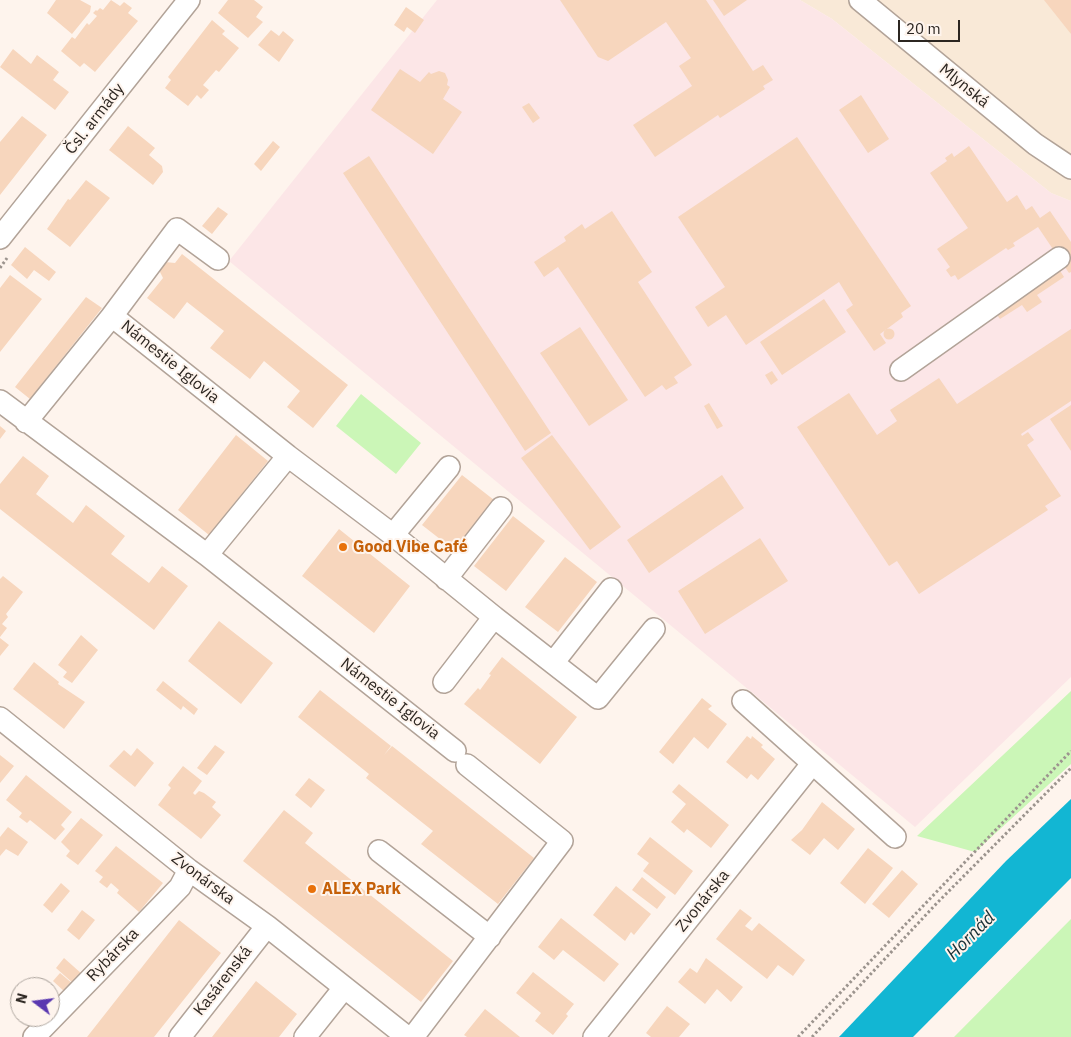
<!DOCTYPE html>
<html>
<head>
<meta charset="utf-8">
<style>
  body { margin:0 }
  #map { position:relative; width:1071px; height:1037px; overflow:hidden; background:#fef4ed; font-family:"IBM Plex Sans",sans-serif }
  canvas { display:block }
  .north { position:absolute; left:10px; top:977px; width:50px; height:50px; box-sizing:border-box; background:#fef4ed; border:1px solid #aaa29b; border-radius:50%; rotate:285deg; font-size:14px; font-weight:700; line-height:20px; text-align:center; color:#2c2621 }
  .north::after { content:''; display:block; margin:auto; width:18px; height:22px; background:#5a38b0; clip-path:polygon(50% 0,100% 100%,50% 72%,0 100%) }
  .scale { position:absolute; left:898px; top:20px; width:62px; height:22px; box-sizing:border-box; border:2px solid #2c2621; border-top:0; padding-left:6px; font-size:15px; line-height:18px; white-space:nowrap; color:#2c2621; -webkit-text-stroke:4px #fef4ed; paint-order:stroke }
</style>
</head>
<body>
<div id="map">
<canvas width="1071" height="1037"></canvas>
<div class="north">N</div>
<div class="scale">20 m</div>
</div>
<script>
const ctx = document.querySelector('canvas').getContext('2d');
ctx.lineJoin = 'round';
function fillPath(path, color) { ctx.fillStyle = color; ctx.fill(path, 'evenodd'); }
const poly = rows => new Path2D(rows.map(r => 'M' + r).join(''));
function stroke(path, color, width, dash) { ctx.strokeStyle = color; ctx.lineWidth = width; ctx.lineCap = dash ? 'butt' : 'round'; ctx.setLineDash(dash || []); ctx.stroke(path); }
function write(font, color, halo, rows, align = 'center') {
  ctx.font = font + ' "IBM Plex Sans",sans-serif'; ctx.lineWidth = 4; ctx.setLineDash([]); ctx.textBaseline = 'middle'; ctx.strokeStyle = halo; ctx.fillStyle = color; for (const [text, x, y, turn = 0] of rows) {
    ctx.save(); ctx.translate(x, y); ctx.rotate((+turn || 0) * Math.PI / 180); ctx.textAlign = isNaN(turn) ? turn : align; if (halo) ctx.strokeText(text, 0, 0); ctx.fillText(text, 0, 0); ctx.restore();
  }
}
fillPath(poly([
  [800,0,1071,0,1071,201,1051,193,832,19]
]), '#f9e9d7');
fillPath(poly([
  [437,0,800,0,832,19,1051,193,1071,201,1071,677,915,827,229,261]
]), '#fce6e7');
fillPath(poly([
  [361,394,421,443,396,474,336,426],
  [1071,691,1071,764,975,852,917,836],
  [1071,919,1071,1037,954,1037]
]), '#cbf6b7');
fillPath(poly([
  [1071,799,1071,878,913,1037,839,1037,1006,861]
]), '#12b6d3');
fillPath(poly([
  [56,0,80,0,91,6,90,12,72,34,47,13],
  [111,0,120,6,124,2,132,8,128,13,138,21,95,72,84,63,80,67,61,51,72,37,75,39,87,23,89,25,97,16,93,13,96,10,97,11,100,8,103,10],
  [228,0,254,0,263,7,256,17,263,22,248,38,218,13],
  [560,0,706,0,753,71,763,65,773,80,763,86,765,89,720,118,718,115,655,157,633,125,692,86,679,66,691,58,666,22,608,61,598,57],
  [713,0,747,0,724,16],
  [1044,0,1071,0,1071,34],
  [406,7,424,20,415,33,407,27,404,32,394,25],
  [212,20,225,31,222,34,239,48,219,72,216,70,203,85,209,90,201,99,197,95,188,106,165,88,171,80,168,77],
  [271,30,279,36,283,31,294,40,279,62,258,45],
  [13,49,31,64,37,55,59,72,53,80,69,92,55,110,0,67],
  [400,69,420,82,429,72,431,74,439,71,445,73,448,80,447,85,450,87,443,99,462,112,433,154,371,110],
  [861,95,889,139,868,153,839,110],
  [529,103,540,118,533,123,522,107],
  [22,116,47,135,0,195,0,142],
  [128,126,155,148,149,155,162,166,163,172,153,185,109,150],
  [797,137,911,306,901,313,903,317,880,334,886,343,874,351,846,310,853,305,839,282,746,345,726,315,708,327,695,307,725,287,678,217],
  [273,141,280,147,261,171,254,164],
  [969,146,1007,202,1017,195,1026,210,1032,206,1040,218,1050,211,1071,242,1071,272,1069,273,1038,227,1013,243,1015,246,1008,250,1006,248,958,280,955,275,951,277,946,270,950,267,937,249,968,228,930,173,947,161,945,158,952,153,954,157],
  [369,156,551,433,525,451,343,173],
  [86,180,110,198,70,247,47,229,68,199,70,200],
  [218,207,228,214,212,234,202,226],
  [612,211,652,272,638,282,692,365,674,377,678,383,666,390,662,385,645,397,558,267,544,277,534,262,566,241,564,237,582,224,585,229],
  [25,247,56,272,49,281,34,270,27,279,11,265],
  [182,254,348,385,313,428,287,407,300,391,264,361,250,379,210,348,224,331,187,302,174,319,147,298,163,278,159,270,165,262,175,263],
  [1057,266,1064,277,1037,295,1042,302,1027,312,1022,305,1000,319,992,308],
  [10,275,42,299,0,352,0,288],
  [86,297,102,308,30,399,15,387],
  [824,299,846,332,782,375,760,342],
  [580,327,628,400,589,426,540,353],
  '883.5 334a5.5 5.5 0 1 1 11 0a5.5 5.5 0 1 1-11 0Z',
  [1071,329,1071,401,1021,434,1022,436,1028,432,1034,440,1027,445,1061,496,1045,506,1048,510,919,594,897,561,889,566,797,427,849,393,877,435,897,421,890,410,939,378,957,404],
  [772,371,778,380,771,385,765,375],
  [709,403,723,426,717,429,704,406],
  [1071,405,1071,451,1050,419],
  [0,426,6,431,0,439],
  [236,435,268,461,209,535,178,510],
  [552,435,621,527,590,550,521,458],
  [23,456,49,476,36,494,73,523,86,505,125,536,111,554,149,583,162,566,188,586,154,630,0,509,0,484],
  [462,475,494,500,454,550,422,525],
  [722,475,744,508,649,573,627,540],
  [513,516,545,541,506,591,474,566],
  [339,529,410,586,374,633,302,576],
  [760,538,788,581,705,634,678,591],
  [565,557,597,582,558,632,525,607],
  [3,576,23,592,6,614,8,617,2,624,7,628,0,637,0,579],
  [219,621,273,663,241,704,188,661],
  [81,635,98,650,72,683,63,677,67,672,58,665],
  [0,638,9,645,0,656],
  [502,657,577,717,540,764,464,704,478,688,480,690,491,675,489,674],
  [34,662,59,682,58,684,85,702,64,729,13,689],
  [163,681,198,709,194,715,183,706,181,710,156,690],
  [320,690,391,746,384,755,392,746,534,858,498,904,421,844,433,831,366,778,369,774,298,717],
  [702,698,712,706,708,709,727,724,708,749,694,737,673,764,659,752],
  [747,736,751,739,752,736,763,745,761,747,775,759,758,780,751,774,747,779,726,762],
  [215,745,225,752,207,775,197,768],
  [137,748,154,763,135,787,109,766,124,750,131,756],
  [0,755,14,766,0,783],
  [183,766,202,781,193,793,195,795,199,791,204,793,216,802,212,807,221,815,201,839,158,805,171,788,168,785],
  [26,775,72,812,61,825,65,829,55,840,30,820,27,823,19,817,22,813,6,800],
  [309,778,325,790,311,808,295,795],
  [679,784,729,825,711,848,687,829,684,833,671,822,686,804,672,792],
  [822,802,855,829,838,850,824,838,810,855,791,840,802,830],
  [284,810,313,833,305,843,453,961,421,1002,243,861],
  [81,818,103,835,78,865,66,856,70,851,61,842],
  [8,827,28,842,18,856,6,849,0,856,0,837],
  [650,837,693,871,675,895,643,871,649,863,637,854],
  [116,846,163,883,139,912,117,893,119,890,111,883,107,888,99,882,103,877,95,871],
  [868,848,893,868,865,904,840,883],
  [902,870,918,884,889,918,872,904],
  [642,877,666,897,657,909,632,890],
  [61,883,70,891,52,913,43,905],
  [616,886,651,914,634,935,631,932,625,941,593,915],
  [740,909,752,918,745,926,752,931,759,923,805,960,793,976,778,965,767,979,716,939],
  [82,910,95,920,79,940,67,930],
  [561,918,619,964,604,982,563,950,554,960,538,947],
  [179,920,221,953,154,1037,87,1037],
  [64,958,82,974,74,984,56,968],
  [706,958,743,987,731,1002,717,989,705,1004,678,982,690,968,697,973],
  [533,972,574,1004,566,1014,568,1016,553,1035,535,1021,541,1013,516,993],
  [60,973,73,984,66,993,53,981],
  [256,981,297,1014,279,1037,212,1037],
  [667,1006,690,1024,679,1037,651,1037,646,1033],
  [485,1009,520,1037,467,1037,464,1035]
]), '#f7d6bd');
const minor = poly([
  [860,0,1035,144,1071,168],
  [0,238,189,0],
  [112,316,177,229,218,259],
  [901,370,1059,258],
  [0,401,207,555,455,751],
  [26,422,112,316,288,456,393,535,494,617,444,682],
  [393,535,449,467],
  [207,555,288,456],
  [446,579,501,508],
  [494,617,598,698,654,629],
  [553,663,611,589],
  [743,701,895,837],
  [0,718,189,870,267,926,407,1037],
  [379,851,490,937],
  [34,1037,180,887,189,870],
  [180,1037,267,926],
  [305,1037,344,988],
  [413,1037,562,841,467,765],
  [594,1037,812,764]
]);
stroke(minor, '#b2a398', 24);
stroke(poly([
  [0,268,7,258],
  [798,1037,1071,751],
  [812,1037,937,903,1071,768]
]), '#9c948e', 3, [2.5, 2.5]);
stroke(minor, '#fff', 21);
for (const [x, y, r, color] of [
  [343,547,5,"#e8710a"],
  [312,889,5,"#e8710a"]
]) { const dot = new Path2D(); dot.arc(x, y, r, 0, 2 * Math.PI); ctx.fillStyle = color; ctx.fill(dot); stroke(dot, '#fef4ed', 2); }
write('16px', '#2c2621', '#fef4ed', [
  ["Mlynská",964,86,39],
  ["Čsl. armády",95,119,-52],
  ["Námestie Iglovia",170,362,39],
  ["Námestie Iglovia",390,699,38],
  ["Zvonárska",203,879,37],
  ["Zvonárska",703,901,-51],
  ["Rybárska",113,955,-46],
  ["Kasárenská",223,981,-52]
]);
write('bold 16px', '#c56008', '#fef4ed', [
  ["Good Vibe Café",353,547],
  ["ALEX Park",322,889]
], 'left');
write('italic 18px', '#182f35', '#fef4ed', [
  ["Hornád",971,936,-45]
]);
</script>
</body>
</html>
